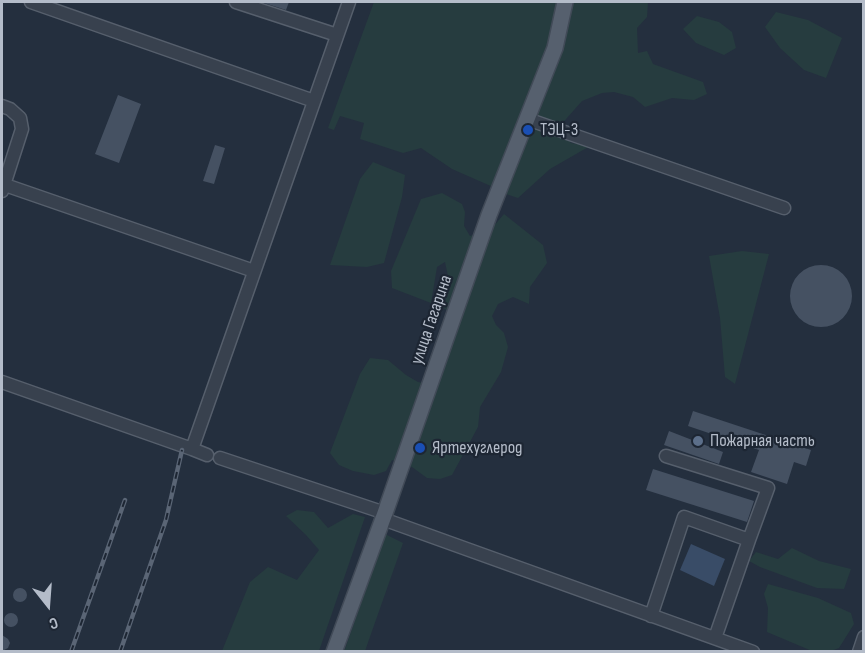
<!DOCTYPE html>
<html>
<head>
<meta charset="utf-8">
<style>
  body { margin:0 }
  #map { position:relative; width:865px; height:653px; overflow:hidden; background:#242f3e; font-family:"Sofia Sans Condensed",sans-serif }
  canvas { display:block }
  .frame { position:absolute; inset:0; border:3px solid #b4bcc9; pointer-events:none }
  .north { position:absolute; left:18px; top:575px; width:60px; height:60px; -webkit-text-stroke:4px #1d2633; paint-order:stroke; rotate:163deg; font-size:16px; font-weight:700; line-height:24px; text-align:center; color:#b4bcc9 }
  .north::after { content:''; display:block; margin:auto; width:21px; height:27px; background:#b4bcc9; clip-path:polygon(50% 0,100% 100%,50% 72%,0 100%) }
</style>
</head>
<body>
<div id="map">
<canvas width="865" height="653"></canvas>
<div class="frame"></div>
<div class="north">С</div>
</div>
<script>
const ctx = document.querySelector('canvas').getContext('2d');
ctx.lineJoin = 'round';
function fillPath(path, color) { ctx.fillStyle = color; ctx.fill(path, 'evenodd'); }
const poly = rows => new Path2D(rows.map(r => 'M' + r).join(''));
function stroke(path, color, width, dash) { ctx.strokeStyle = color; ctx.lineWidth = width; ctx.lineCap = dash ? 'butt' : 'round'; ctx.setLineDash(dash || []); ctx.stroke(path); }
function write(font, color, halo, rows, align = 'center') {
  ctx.font = font + ' "Sofia Sans Condensed",sans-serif'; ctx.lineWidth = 4.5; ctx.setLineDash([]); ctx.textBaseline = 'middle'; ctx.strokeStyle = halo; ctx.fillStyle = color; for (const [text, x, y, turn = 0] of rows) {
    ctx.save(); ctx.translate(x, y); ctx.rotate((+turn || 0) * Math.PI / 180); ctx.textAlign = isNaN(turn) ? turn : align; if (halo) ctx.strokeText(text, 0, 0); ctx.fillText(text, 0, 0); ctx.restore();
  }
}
fillPath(poly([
  [374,2,559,2,552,40,493,187,452,169,421,148,403,153,360,139,364,123,340,116,334,130,328,128],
  [571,2,648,2,647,17,637,28,638,53,647,51,653,64,703,82,707,94,694,100,672,98,645,107,633,97,614,92,602,93,582,101,559,127,571,143,590,146,550,169,518,198,503,193],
  [776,12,808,20,842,38,826,78,804,70,780,48,765,27],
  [697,16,719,22,732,32,736,48,724,55,696,43,683,29],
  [373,162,405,175,402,197,384,263,367,267,330,265,360,179],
  [442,193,462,204,465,212,464,226,470,236,492,228,504,214,543,245,547,263,530,287,529,304,513,297,498,304,492,316,496,325,504,333,508,347,501,372,480,407,478,427,452,475,440,479,427,478,412,467,392,460,386,471,374,475,353,471,339,465,330,453,360,374,370,358,388,360,406,375,418,382,438,386,460,319,439,305,450,286,445,262,437,267,431,303,392,288,391,271,421,199],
  [742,251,769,254,735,384,725,377,720,318,709,256],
  [297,510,314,512,328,528,353,514,365,517,319,651,222,651,250,582,268,567,297,580,319,550,306,535,286,516],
  [385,534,403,543,365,651,344,652],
  [792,548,819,561,851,569,844,589,817,588,760,567,749,561,756,552,778,559],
  [768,584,818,598,851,613,854,624,839,648,831,651,812,651,767,632,768,608,764,594]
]), '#263c3f');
fillPath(poly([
  [691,544,725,559,714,586,680,570]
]), '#394c67');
fillPath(poly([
  [261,2,289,2,286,10],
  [118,95,141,104,119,163,95,154],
  [215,145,225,148,214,184,203,181],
  '790 296a31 31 0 1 1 62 0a31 31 0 1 1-62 0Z',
  [693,411,811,450,806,466,794,462,787,484,751,472,759,450,688,426],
  [669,431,723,452,719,464,664,445],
  [653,469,754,501,747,522,646,490],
  '13 595a7 7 0 1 1 14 0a7 7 0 1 1-14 0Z',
  '4 620a7 7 0 1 1 14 0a7 7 0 1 1-14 0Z',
  [2,635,8,639,10,643,8,648,2,651]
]), '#455162');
const minor = poly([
  [31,2,314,101],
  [236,2,337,35],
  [2,106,10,109,20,118,22,129,4,185],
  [527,119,784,208],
  [2,191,4,185,8,186,254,271],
  [2,382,192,449,349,2],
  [192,449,207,455],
  [666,456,768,488,749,540],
  [220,458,385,513],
  [383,519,753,652],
  [651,616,684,517,749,540,715,638],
  [859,652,864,637]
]);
const major = poly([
  [334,652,385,513,489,215,555,48,565,2]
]);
stroke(minor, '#565f6c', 15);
stroke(major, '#414a57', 18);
stroke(minor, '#38414e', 12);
stroke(major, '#56606e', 15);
const rail = poly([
  [71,652,125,500],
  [120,652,166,520,182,450]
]);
stroke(rail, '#5a6575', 4.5);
stroke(rail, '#1d2633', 2, [7]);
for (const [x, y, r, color] of [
  [528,130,6,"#1a4fb4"],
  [698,441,6,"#5c6f8a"],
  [420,448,6,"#1a4fb4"]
]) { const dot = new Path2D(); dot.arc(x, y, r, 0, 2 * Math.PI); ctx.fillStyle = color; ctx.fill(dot); stroke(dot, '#1d2633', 2); }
write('18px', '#b4bcc9', '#1d2633', [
  ["ТЭЦ-3",540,130],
  ["Пожарная часть",710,441],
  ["Яртехуглерод",432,448]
], 'left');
write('18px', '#b4bcc9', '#1d2633', [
  ["улица Гагарина",432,320,-71]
]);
</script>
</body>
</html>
